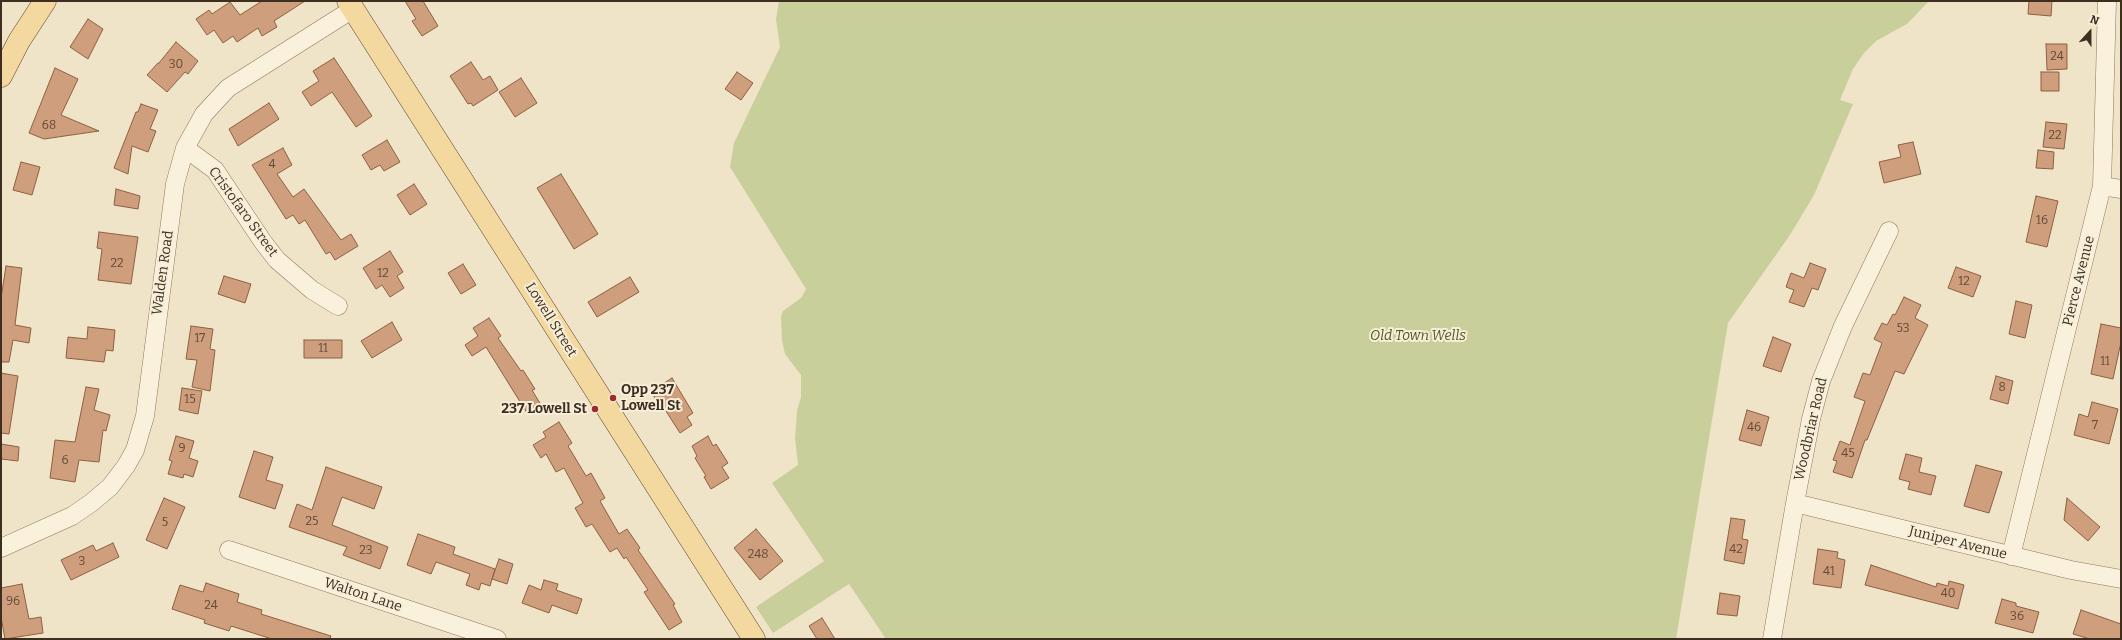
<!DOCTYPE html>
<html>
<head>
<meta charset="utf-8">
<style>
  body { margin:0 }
  #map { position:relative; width:2122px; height:640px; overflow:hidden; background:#f0e4c8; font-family:Bitter,serif }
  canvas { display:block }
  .frame { position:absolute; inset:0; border:2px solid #3d2e20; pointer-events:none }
  .north { position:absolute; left:2070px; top:12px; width:40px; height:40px; -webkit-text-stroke:3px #f7eed8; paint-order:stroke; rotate:21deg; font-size:11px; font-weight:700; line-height:16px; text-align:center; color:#3d2e20 }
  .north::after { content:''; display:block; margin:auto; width:14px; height:18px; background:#3d2e20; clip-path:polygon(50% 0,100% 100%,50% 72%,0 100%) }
</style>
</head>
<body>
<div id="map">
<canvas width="2122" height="640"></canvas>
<div class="frame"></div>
<div class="north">N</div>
</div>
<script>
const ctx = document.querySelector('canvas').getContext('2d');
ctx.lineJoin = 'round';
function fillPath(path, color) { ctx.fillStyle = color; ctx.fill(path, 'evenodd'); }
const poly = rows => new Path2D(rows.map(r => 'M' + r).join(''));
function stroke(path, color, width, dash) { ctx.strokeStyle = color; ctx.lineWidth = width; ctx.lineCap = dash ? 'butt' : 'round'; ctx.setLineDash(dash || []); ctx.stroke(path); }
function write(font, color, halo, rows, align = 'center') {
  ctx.font = font + ' Bitter,serif'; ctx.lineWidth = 4; ctx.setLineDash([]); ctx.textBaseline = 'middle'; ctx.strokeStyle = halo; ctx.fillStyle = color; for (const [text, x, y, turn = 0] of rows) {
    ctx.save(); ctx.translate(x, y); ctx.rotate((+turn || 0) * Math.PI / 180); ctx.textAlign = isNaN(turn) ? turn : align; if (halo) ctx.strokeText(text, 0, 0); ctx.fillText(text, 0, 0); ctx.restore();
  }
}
fillPath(poly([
  [779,1,1929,1,1907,24,1876,41,1864,53,1853,69,1840,100,1853,104,1814,195,1790,235,1728,323,1676,639,886,639,849,584,773,633,756,607,824,561,772,483,798,465,795,438,797,411,801,397,801,375,785,354,782,340,781,317,783,311,801,298,806,289,730,167,734,143,780,47,776,19]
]), '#c9cf9b');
const building = poly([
  [262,1,305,1,274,21,277,27,262,36,258,28,237,42,233,36,223,43,214,30,207,35,196,19,209,10,212,14,230,2,240,15,262,1],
  [405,1,423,1,438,26,422,36,412,21,416,19,405,1],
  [2029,1,2052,1,2051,16,2028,14,2029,1],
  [88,19,103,29,88,59,70,47,88,19],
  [176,42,198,61,188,74,185,72,167,92,147,75,158,63,159,63,176,42],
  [2046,44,2067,44,2067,69,2047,70,2046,44],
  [334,58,372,116,356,127,332,92,311,106,302,92,319,81,313,71,334,58],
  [471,62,483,80,490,76,498,90,473,106,471,103,468,104,450,76,471,62],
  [55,68,78,79,61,115,99,131,44,139,29,133,55,68],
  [737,72,753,83,741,100,725,89,737,72],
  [2041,72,2059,72,2059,91,2041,91,2041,72],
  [521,78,537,103,515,117,499,92,521,78],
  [269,103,279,119,238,146,229,129,269,103],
  [141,104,158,110,150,129,156,131,148,152,132,146,128,174,114,168,136,112,138,112,141,104],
  [2046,122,2067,124,2064,149,2043,147,2046,122],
  [387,140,400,162,384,171,380,165,371,170,362,155,387,140],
  [1913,142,1921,174,1884,183,1879,162,1901,157,1898,145,1913,142],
  [283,148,292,165,277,174,293,197,304,189,341,240,351,234,358,246,335,260,330,252,326,254,305,220,299,224,293,215,286,219,252,165,283,148],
  [2038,150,2054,152,2053,169,2036,168,2038,150],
  [21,162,40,167,32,195,13,190,21,162],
  [561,174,598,234,574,249,537,188,561,174],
  [414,184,427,204,410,215,397,195,414,184],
  [116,189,140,196,138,209,114,205,116,189],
  [2036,196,2058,201,2047,247,2026,242,2036,196],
  [99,232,138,237,131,284,98,280,102,249,97,248,99,232],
  [390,251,403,272,397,276,404,288,390,297,382,285,376,289,363,268,390,251],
  [1810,263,1826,269,1818,290,1812,288,1804,307,1789,302,1794,290,1786,287,1791,273,1804,278,1810,263],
  [463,264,476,285,461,294,448,273,463,264],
  [6,266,22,268,15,325,31,328,29,343,13,340,9,362,1,362,1,298,6,266],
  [1956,267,1981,276,1973,297,1948,288,1956,267],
  [224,276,251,284,245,303,218,294,224,276],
  [630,277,639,292,597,317,588,302,630,277],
  [1904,297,1921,305,1915,318,1928,325,1904,374,1895,371,1867,440,1865,440,1852,478,1833,472,1837,461,1833,460,1840,441,1850,445,1865,401,1854,397,1863,373,1870,375,1882,343,1874,339,1882,323,1887,325,1893,314,1895,315,1904,297],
  [2016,301,2032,305,2025,338,2009,334,2016,301],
  [489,318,501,336,498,338,521,371,523,370,535,389,532,390,541,405,527,413,486,347,472,356,465,345,478,336,473,328,489,318],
  [392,322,402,340,372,358,361,341,392,322],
  [2101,324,2121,328,2121,342,2113,379,2091,374,2101,324],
  [191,326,213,329,210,349,215,350,210,391,192,387,197,360,186,359,191,326],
  [88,327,115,330,113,351,106,350,104,362,66,358,68,337,87,339,88,327],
  [1773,337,1791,344,1781,372,1763,366,1773,337],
  [304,340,342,340,342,358,304,358,304,340],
  [1,373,18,376,9,434,1,433,1,373],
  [1996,376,2013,381,2008,404,1990,399,1996,376],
  [672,378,693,413,687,417,692,425,680,433,664,408,662,409,651,392,672,378],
  [86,387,99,389,94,410,110,415,106,431,103,430,99,462,79,460,75,482,50,478,55,440,75,442,86,387],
  [182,388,202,391,198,414,179,410,182,388],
  [2092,402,2118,409,2109,444,2074,435,2079,414,2088,417,2092,402],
  [1747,410,1769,417,1761,446,1739,440,1747,410],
  [559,422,572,443,568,446,586,476,591,473,605,498,600,501,619,534,627,529,640,548,638,550,675,604,673,605,682,622,669,630,644,592,648,590,626,557,624,559,617,548,610,552,592,524,586,527,575,508,583,503,564,468,556,472,546,454,541,458,533,445,546,437,543,432,559,422],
  [176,436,194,441,189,458,198,461,193,477,184,474,183,478,168,474,172,461,169,460,176,436],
  [708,436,713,446,716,444,728,463,722,467,729,478,711,489,704,477,706,476,695,458,697,456,692,446,708,436],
  [1,444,19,447,18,461,1,459,1,444],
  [254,451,273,457,266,480,283,485,275,509,239,497,254,451],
  [1906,454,1922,458,1919,472,1936,476,1931,495,1908,489,1910,482,1899,479,1906,454],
  [1976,465,2002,472,1989,513,1964,506,1976,465],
  [326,467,382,487,374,509,342,497,332,525,388,547,380,569,343,555,347,547,289,527,297,504,312,510,326,467],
  [164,498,185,507,167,549,146,540,164,498],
  [2067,498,2100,527,2088,541,2064,520,2067,498],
  [1731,518,1745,520,1742,539,1748,540,1744,564,1724,560,1731,518],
  [756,529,783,561,760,580,734,548,756,529],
  [418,534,455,547,453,554,495,569,490,586,481,583,479,590,466,585,470,574,436,562,431,574,407,565,418,534],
  [113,543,119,557,71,580,61,560,93,545,96,551,113,543],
  [1818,549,1838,552,1837,558,1845,560,1841,588,1813,584,1818,549],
  [499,559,513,564,507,584,492,579,499,559],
  [1871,565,1936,587,1937,583,1948,586,1949,581,1964,585,1958,609,1865,585,1871,565],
  [544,580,558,584,556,590,582,599,577,614,552,605,549,613,522,603,529,585,541,590,544,580],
  [206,583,239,594,237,602,262,610,261,614,331,636,330,639,272,639,231,626,229,631,204,623,205,620,172,609,180,585,203,592,206,583],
  [22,584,29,619,41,617,43,633,5,639,1,617,1,588,22,584],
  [1720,593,1740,596,1737,616,1717,614,1720,593],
  [2002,599,2016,603,2016,606,2039,612,2033,633,1995,623,2002,599],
  [2081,610,2121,624,2121,639,2090,639,2073,634,2081,610],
  [822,618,835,639,817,639,809,626,822,618]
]);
fillPath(building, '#cf9f7d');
stroke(building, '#8d5f41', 1);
const minor = poly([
  [185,148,215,170,263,242,277,260,312,290,338,306],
  [2102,186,2121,189],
  [1795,503,2071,570,2121,579],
  [1,548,72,516,91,503,110,487,126,466,135,450,145,416,175,184,185,148,204,114,228,88,353,9],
  [229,550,497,639],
  [2011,556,2102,186,2107,1],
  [1772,639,1795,503,1811,419,1821,381,1843,326,1889,231]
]);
const major = poly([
  [348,1,754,639],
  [1,76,19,41,45,1]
]);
stroke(minor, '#8d765c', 19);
stroke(major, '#5b4430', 23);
stroke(minor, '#faf1dc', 18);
stroke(major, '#f3d9a0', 22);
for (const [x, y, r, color] of [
  [613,398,4,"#9e2a2b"],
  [595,409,4,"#9e2a2b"]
]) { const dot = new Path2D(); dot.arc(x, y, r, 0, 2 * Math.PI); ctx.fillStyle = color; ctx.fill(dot); stroke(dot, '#f7eed8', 1.5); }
write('12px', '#624a37', null, [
  ["24",2057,57],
  ["30",176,65],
  ["68",49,126],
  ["22",2055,136],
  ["4",272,165],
  ["16",2042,221],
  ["22",117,264],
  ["12",383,274],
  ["12",1964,282],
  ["53",1903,329],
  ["17",200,339],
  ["11",323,349],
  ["11",2105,362],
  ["8",2002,388],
  ["15",190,400],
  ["7",2095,426],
  ["46",1754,428],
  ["9",182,449],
  ["45",1848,454],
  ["6",65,461],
  ["25",312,522],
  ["5",165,523],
  ["42",1736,550],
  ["23",366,551],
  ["248",758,555],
  ["3",82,562],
  ["41",1829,572],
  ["40",1948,594],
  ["96",13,602],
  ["24",211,606],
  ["36",2017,617]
]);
write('14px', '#3d2e20', '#f7eed8', [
  ["Cristofaro Street",243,212,54],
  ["Walden Road",163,273,-82],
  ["Pierce Avenue",2079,281,-76],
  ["Lowell Street",551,320,58],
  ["Woodbriar Road",1811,429,-77],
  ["Juniper Avenue",1958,543,14],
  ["Walton Lane",363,595,18]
]);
write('italic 14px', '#4d5a26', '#f7eed8', [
  ["Old Town Wells",1418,336]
]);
write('bold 14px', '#3d2e20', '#f7eed8', [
  ["Opp 237",621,390],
  ["Lowell St",621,406],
  ["237 Lowell St",587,409,"right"]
], 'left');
</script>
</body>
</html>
